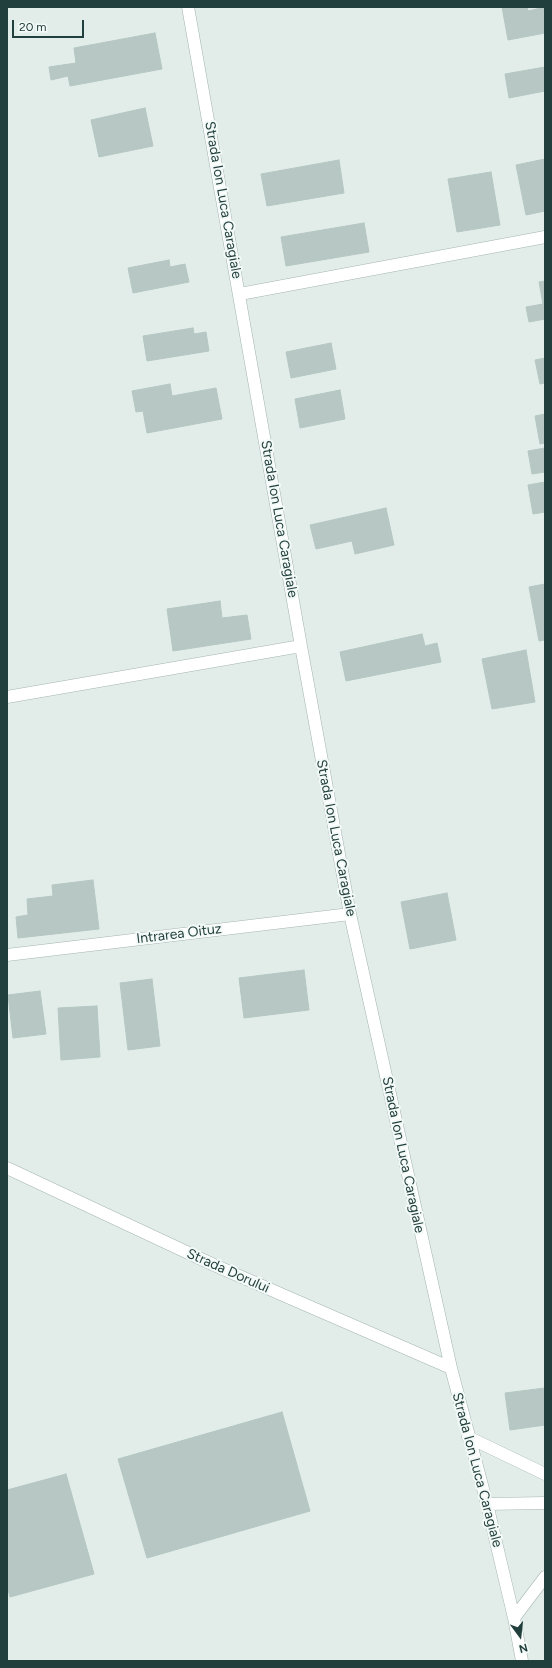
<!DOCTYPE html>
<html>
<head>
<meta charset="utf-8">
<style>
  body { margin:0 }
  #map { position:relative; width:552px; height:1668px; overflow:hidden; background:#e2edea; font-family:Figtree,sans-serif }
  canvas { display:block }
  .frame { position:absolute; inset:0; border:8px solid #213f3c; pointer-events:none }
  .north { position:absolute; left:500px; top:1616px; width:40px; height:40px; -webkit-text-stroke:3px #f3f9f7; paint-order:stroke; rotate:165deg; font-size:11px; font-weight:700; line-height:16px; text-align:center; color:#213f3c }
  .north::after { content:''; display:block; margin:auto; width:14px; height:18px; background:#213f3c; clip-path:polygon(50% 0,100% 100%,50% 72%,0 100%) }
  .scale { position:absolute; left:12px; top:20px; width:72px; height:18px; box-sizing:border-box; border:2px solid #213f3c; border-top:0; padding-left:5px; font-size:12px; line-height:14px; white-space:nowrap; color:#213f3c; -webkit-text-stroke:3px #f3f9f7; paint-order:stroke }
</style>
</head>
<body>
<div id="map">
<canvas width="552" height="1668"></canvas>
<div class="frame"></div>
<div class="north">N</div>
<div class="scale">20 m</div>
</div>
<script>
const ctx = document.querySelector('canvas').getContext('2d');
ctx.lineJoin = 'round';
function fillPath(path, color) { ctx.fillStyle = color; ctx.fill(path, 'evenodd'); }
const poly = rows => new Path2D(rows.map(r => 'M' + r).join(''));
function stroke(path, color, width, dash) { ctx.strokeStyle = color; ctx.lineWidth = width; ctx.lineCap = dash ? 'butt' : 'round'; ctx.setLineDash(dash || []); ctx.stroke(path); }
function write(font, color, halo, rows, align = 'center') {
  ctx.font = font + ' Figtree,sans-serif'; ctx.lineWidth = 4; ctx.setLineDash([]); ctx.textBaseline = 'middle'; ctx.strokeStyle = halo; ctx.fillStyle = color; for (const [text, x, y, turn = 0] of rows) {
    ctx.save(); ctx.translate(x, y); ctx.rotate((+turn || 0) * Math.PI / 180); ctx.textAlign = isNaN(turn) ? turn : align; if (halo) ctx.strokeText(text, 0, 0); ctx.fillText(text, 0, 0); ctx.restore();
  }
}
const building = poly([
  [502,7,527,7,528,11,545,7,545,33,508,40,502,7],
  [155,33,162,69,70,86,68,76,51,80,49,67,76,63,74,48,155,33],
  [545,67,545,91,509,98,505,74,545,67],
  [145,108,153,146,99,157,91,120,145,108],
  [545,159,545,211,526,215,516,165,545,159],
  [339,160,344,193,267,206,261,174,339,160],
  [491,172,500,225,457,232,448,179,491,172],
  [364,223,369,252,286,266,281,237,364,223],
  [169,260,170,267,185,264,189,282,133,293,128,268,169,260],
  [545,281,545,319,529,322,526,307,543,304,539,282,545,281],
  [193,328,194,334,206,332,209,351,147,361,143,336,193,328],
  [331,343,336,369,291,378,286,352,331,343],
  [545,358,545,383,540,384,535,360,545,358],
  [170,384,172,396,216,388,222,419,147,433,143,411,136,412,132,391,170,384],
  [340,390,345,419,300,428,295,399,340,390],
  [545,414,545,443,540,444,535,416,545,414],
  [545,448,545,472,532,474,528,451,545,448],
  [545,482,545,512,533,514,528,485,545,482],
  [386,508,394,545,355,554,352,541,316,549,310,525,386,508],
  [545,584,545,640,539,641,529,587,545,584],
  [220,601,222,618,247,615,251,639,173,651,167,609,220,601],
  [422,634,425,646,437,643,441,662,346,681,340,652,422,634],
  [526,650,535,702,492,709,482,659,526,650],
  [93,880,99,929,18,938,16,917,28,915,27,899,53,896,52,885,93,880],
  [447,893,456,940,410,949,401,902,447,893],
  [304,970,309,1010,244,1018,239,978,304,970],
  [152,979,160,1046,128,1050,120,983,152,979],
  [40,991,46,1034,13,1038,8,995,40,991],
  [97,1006,100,1057,61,1060,58,1008,97,1006],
  [545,1388,545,1425,510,1430,505,1393,545,1388],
  [282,1412,310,1511,147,1558,118,1459,282,1412],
  [66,1474,94,1574,10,1597,7,1586,7,1490,66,1474]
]);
fillPath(building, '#b7c8c4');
stroke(building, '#b4c7c2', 1);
const minor = poly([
  [188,7,301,646,350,914,451,1368,487,1504,514,1618,522,1661],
  [240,294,545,237],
  [7,697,301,646],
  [7,955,350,914],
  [7,1168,214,1265,451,1368],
  [468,1437,545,1474],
  [487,1504,545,1503],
  [514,1618,545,1577]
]);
stroke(minor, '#a4b5b2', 13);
stroke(minor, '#fff', 12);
write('14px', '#213f3c', '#f3f9f7', [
  ["Strada Ion Luca Caragiale",223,200,80],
  ["Strada Ion Luca Caragiale",279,519,80],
  ["Strada Ion Luca Caragiale",336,838,79],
  ["Intrarea Oituz",179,934,-7],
  ["Strada Ion Luca Caragiale",403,1155,78],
  ["Strada Dorului",228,1271,24],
  ["Strada Ion Luca Caragiale",477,1470,75]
]);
</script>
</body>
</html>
